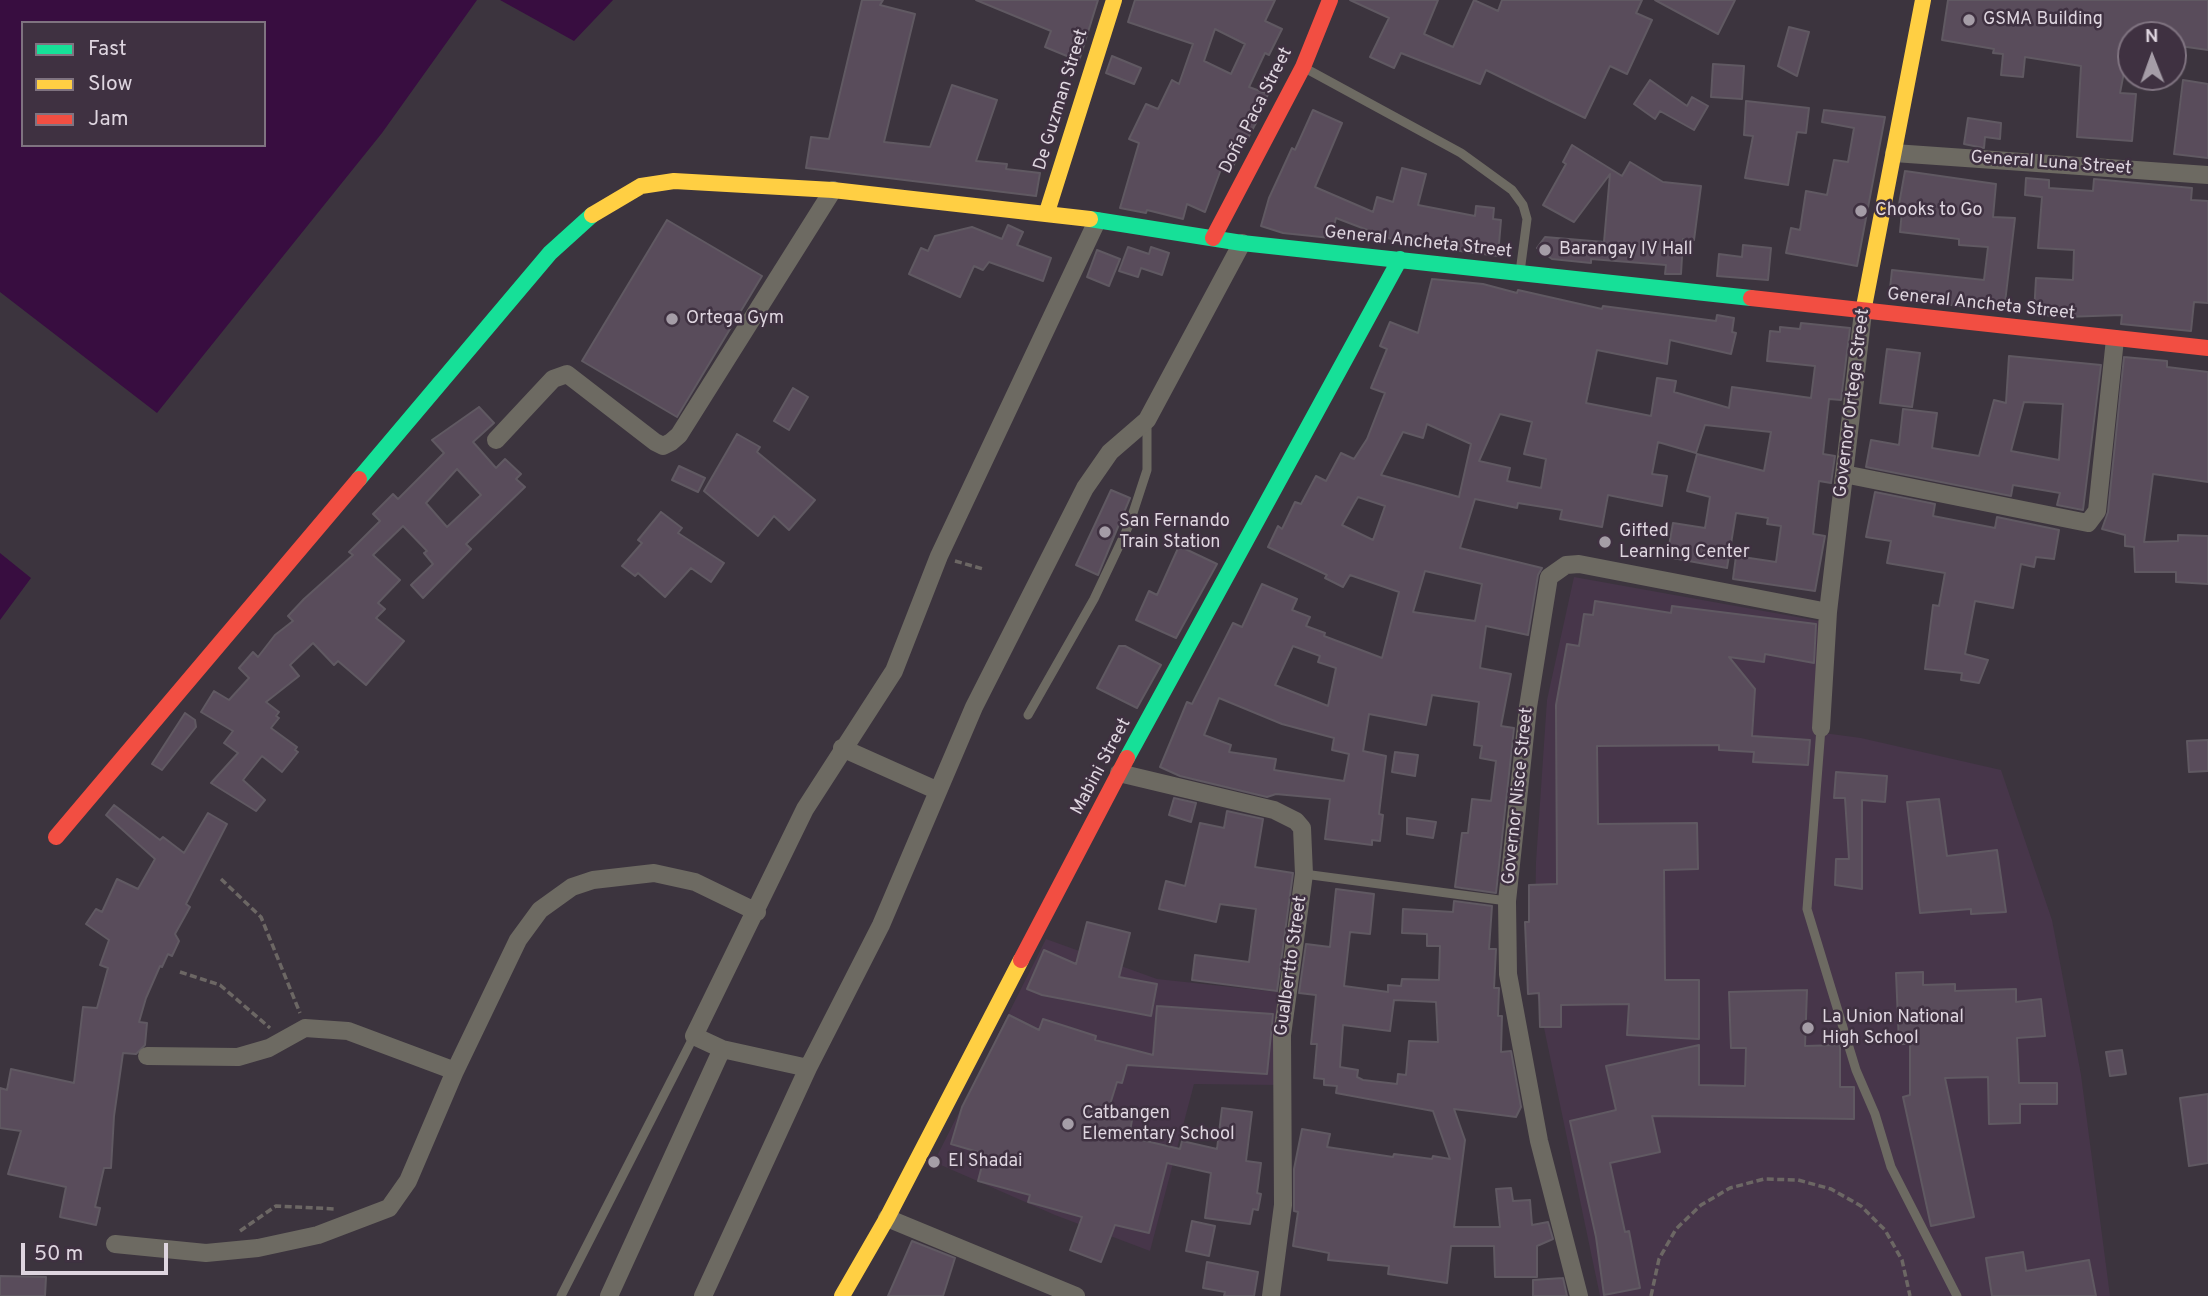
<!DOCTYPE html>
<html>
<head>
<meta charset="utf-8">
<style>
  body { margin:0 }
  #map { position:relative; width:2208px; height:1296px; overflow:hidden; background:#3c343e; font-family:Overpass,sans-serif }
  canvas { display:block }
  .legend { position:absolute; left:21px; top:21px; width:245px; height:126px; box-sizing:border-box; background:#3f3141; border:2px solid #7f7380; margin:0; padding:9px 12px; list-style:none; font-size:21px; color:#ded5df }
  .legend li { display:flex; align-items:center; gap:14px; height:35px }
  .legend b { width:35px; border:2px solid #7f7380 }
  .north { position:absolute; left:2117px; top:21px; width:70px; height:70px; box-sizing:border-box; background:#3f3141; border:2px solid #7f7380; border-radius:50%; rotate:359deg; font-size:19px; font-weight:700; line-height:28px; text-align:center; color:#ded5df }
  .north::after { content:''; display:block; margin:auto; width:24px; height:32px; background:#a59da7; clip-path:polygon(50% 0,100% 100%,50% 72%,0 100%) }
  .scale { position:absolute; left:21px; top:1243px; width:147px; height:32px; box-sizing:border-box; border:4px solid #ded5df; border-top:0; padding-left:9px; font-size:21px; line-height:24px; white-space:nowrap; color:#ded5df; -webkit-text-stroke:5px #3f3141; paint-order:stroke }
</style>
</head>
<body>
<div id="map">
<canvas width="2208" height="1296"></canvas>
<ul class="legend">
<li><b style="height:9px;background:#16e098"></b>Fast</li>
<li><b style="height:9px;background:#ffcf43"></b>Slow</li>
<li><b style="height:9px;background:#f24e42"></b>Jam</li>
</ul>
<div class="north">N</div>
<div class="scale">50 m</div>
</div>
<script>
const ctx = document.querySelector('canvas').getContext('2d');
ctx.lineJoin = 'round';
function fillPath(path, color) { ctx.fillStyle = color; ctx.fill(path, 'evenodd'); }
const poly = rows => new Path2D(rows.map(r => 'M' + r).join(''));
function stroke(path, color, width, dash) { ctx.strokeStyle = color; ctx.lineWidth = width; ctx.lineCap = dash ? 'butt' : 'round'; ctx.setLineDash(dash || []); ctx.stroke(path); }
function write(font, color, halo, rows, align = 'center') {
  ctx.font = font + ' Overpass,sans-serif'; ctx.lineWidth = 5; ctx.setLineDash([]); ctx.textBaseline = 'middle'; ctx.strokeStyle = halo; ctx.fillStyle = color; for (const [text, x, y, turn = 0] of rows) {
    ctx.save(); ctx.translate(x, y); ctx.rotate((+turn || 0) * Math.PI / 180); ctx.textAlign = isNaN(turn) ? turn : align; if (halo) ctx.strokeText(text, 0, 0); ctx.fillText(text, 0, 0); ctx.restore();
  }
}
fillPath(poly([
  [1574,577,1825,622,1816,732,1861,738,2001,770,2052,920,2081,1075,2110,1296,1600,1296,1534,980,1536,862,1547,700],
  [1046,939,1157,979,1287,993,1278,1085,1194,1084,1150,1251,1055,1215,934,1162]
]), '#47364a');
fillPath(poly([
  [0,0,477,0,382,133,157,413,0,292],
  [23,23,264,23,264,145,23,145],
  [500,0,613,0,574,41],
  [0,553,31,578,0,620]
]), '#380d40');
const building = poly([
  [862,0,883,0,880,5,915,14,884,142,930,147,952,85,997,100,976,161,1007,164,1006,169,1040,173,1036,196,806,168,811,137,829,139,862,0],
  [976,0,1098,0,1079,61,1045,47,1051,31,976,0],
  [1135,0,1275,0,1265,21,1282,29,1269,55,1265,53,1249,87,1268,94,1257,121,1232,168,1223,164,1205,212,1187,204,1183,219,1147,210,1146,213,1120,208,1139,143,1129,139,1146,104,1158,109,1172,80,1179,84,1193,44,1128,22,1135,0],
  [1215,29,1245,44,1231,74,1204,61,1215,29],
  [1350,0,1438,0,1424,34,1453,47,1474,0,1498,11,1502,0,1642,0,1636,13,1652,20,1627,74,1610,66,1585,118,1486,70,1480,84,1401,53,1394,68,1370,57,1389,18,1350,0],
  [1655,0,1735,0,1718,34,1655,0],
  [1948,0,2208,0,2208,50,2173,45,2173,35,2131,35,2120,93,2136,94,2132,141,2077,137,2081,66,2025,57,2023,77,2001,75,2003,54,1993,53,1994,49,1942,40,1948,0],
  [1789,27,1809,32,1797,76,1778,66,1789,27],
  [1112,56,1141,68,1134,84,1106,73,1112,56],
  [1713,64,1744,66,1742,99,1711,97,1713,64],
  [1650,80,1687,106,1692,97,1708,106,1694,130,1660,111,1655,119,1634,104,1650,80],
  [2183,80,2208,84,2208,158,2174,154,2183,80],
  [1746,101,1809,108,1806,133,1797,132,1788,185,1745,178,1753,136,1744,135,1746,101],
  [1313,110,1342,123,1315,187,1373,212,1377,197,1393,202,1402,168,1426,174,1418,205,1475,216,1476,206,1494,208,1493,219,1501,220,1498,256,1430,247,1430,245,1391,239,1336,218,1331,238,1283,233,1261,226,1269,198,1292,148,1295,150,1313,110],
  [1824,110,1885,117,1857,266,1786,253,1791,228,1800,230,1806,191,1827,195,1834,160,1848,162,1854,128,1822,122,1824,110],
  [1968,118,2001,123,2000,139,1985,137,1984,148,1964,144,1968,118],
  [1572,145,1622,176,1630,162,1663,182,1701,186,1694,240,1683,239,1681,274,1665,274,1666,265,1591,259,1591,263,1552,259,1537,248,1545,237,1604,242,1610,174,1574,222,1543,205,1566,164,1563,162,1572,145],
  [1905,171,1996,184,1993,217,2015,218,2004,311,1889,298,1892,270,1984,280,1988,247,1959,245,1959,239,1900,232,1902,211,1898,210,1905,171],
  [2026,178,2049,180,2049,188,2093,191,2094,179,2192,188,2191,200,2208,201,2208,303,2194,302,2191,331,2121,324,2122,315,2064,317,2034,314,2036,278,2073,280,2074,250,2038,248,2042,197,2025,195,2026,178],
  [667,220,762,276,677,417,582,361,667,220],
  [1008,225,1023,232,1017,245,1051,258,1043,281,989,262,983,270,974,266,960,297,909,274,921,248,928,251,935,236,972,227,1002,239,1008,225],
  [1743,245,1771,248,1768,280,1717,276,1719,254,1742,257,1743,245],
  [1128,247,1149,254,1151,247,1169,253,1162,275,1141,268,1138,277,1119,271,1128,247],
  [1097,250,1120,259,1109,286,1087,277,1097,250],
  [1432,279,1483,284,1517,293,1518,290,1602,309,1603,306,1716,321,1717,315,1734,318,1732,332,1736,333,1731,354,1670,340,1667,364,1597,350,1586,403,1651,416,1657,378,1676,381,1674,392,1729,408,1732,387,1811,398,1815,366,1767,361,1770,331,1780,332,1780,327,1800,329,1801,323,1850,328,1841,400,1829,399,1823,454,1835,456,1831,483,1819,481,1813,534,1825,536,1815,591,1733,579,1736,556,1776,562,1781,526,1767,524,1768,518,1736,513,1727,568,1667,557,1673,523,1705,528,1710,497,1687,491,1697,454,1764,471,1771,432,1705,425,1696,453,1658,442,1652,474,1667,476,1662,506,1608,495,1602,527,1560,519,1562,510,1518,503,1517,508,1475,499,1460,548,1542,568,1538,575,1528,635,1486,626,1480,668,1511,674,1501,726,1514,728,1496,893,1455,887,1462,833,1468,833,1472,799,1491,801,1496,761,1480,758,1482,746,1474,745,1479,702,1432,695,1426,725,1369,714,1363,751,1386,756,1379,814,1383,815,1380,841,1372,840,1372,845,1325,839,1330,799,1276,794,1267,797,1180,776,1160,767,1187,702,1192,704,1233,623,1242,627,1262,584,1297,599,1292,610,1310,617,1306,626,1325,633,1324,636,1382,658,1399,592,1350,575,1343,587,1325,578,1327,575,1268,547,1278,526,1282,529,1295,502,1301,504,1316,476,1326,481,1341,453,1354,459,1367,439,1385,393,1371,388,1387,349,1380,346,1390,322,1418,333,1432,279],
  [1500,414,1532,422,1524,454,1546,459,1541,488,1507,481,1510,468,1479,461,1500,414],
  [1427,424,1471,444,1459,497,1381,475,1403,432,1423,438,1427,424],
  [1358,497,1385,506,1373,540,1342,525,1358,497],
  [1425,571,1482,584,1475,621,1413,612,1425,571],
  [1293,646,1320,656,1318,662,1336,668,1328,706,1275,685,1293,646],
  [1219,698,1282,724,1334,738,1332,750,1349,754,1344,781,1274,770,1276,759,1229,752,1231,745,1204,735,1219,698],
  [1887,349,1920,353,1912,407,1880,403,1887,349],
  [2009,356,2101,365,2083,510,2057,505,2060,493,2013,485,2011,496,1866,467,1871,440,1899,445,1903,409,1937,413,1932,448,1979,456,1994,400,2006,403,2009,356],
  [2024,402,2063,404,2059,460,2011,451,2024,402],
  [2124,357,2167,361,2167,367,2208,372,2208,482,2153,474,2144,542,2178,541,2178,535,2208,536,2208,584,2176,582,2176,572,2135,572,2134,547,2125,546,2125,535,2102,529,2108,512,2124,357],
  [793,388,808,397,789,430,774,421,793,388],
  [479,407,494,423,473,442,496,468,505,459,521,474,516,479,525,487,466,544,471,549,423,598,411,585,433,564,424,553,427,551,403,526,373,555,400,580,378,603,385,609,376,618,404,641,366,685,338,661,334,665,313,643,290,665,299,676,266,702,279,712,276,716,279,718,271,728,297,747,295,750,298,752,282,772,262,756,243,780,265,800,256,811,211,783,238,753,224,743,233,731,201,712,214,691,229,700,249,678,239,668,253,652,258,657,275,635,293,621,288,616,304,599,353,555,349,552,380,521,373,514,393,494,398,499,444,453,432,440,479,407],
  [457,469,481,495,447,527,426,503,457,469],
  [737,434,760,447,757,452,815,500,789,530,774,516,758,536,704,491,737,434],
  [679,466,705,478,698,492,672,480,679,466],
  [1111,490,1130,498,1098,575,1076,565,1111,490],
  [1875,492,1935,504,1933,516,1995,528,1997,517,2059,530,2054,559,2036,557,2034,567,2021,564,2013,608,1975,601,1965,654,1988,660,1979,683,1961,680,1962,673,1925,669,1933,605,1939,606,1945,573,1887,563,1891,541,1866,537,1875,492],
  [661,512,682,528,678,533,724,563,711,582,691,568,665,597,638,573,635,576,622,566,642,543,638,540,661,512],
  [1179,546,1217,564,1176,638,1136,620,1149,591,1157,595,1179,546],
  [1595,601,1671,613,1672,606,1816,624,1814,663,1765,654,1764,662,1729,657,1755,689,1752,736,1810,740,1808,765,1753,762,1754,752,1719,750,1719,745,1597,746,1598,824,1697,823,1698,869,1664,870,1665,980,1699,980,1699,1039,1627,1035,1629,1004,1561,1005,1561,1027,1540,1027,1539,993,1528,994,1525,922,1529,922,1529,885,1557,884,1556,705,1567,644,1579,646,1584,614,1593,615,1595,601],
  [1119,646,1125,646,1161,665,1137,708,1097,688,1119,646],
  [185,713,195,720,196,727,162,770,152,764,185,713],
  [2208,740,2208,771,2189,772,2187,741,2208,740],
  [1395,752,1418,755,1415,776,1392,772,1395,752],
  [1836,772,1887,776,1885,802,1862,800,1862,889,1835,885,1836,859,1849,859,1845,798,1834,798,1836,772],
  [1174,798,1196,803,1191,822,1169,815,1174,798],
  [1939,799,1947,856,1997,850,2006,912,1971,914,1971,909,1920,913,1907,802,1939,799],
  [114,805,160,840,163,837,184,853,208,813,227,824,186,904,190,907,175,934,179,941,172,956,168,954,162,967,160,966,146,998,139,1022,147,1023,145,1045,136,1054,123,1053,114,1116,111,1168,104,1168,95,1207,100,1208,96,1225,60,1217,66,1187,8,1174,21,1131,0,1128,0,1088,7,1090,11,1069,74,1083,83,1007,97,1008,108,968,100,965,109,940,86,924,96,909,102,912,117,879,138,889,155,859,106,815,114,805],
  [1227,811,1263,819,1255,867,1293,873,1277,991,1192,980,1195,955,1249,962,1256,909,1220,904,1216,922,1159,909,1166,881,1185,886,1200,823,1224,828,1227,811],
  [1407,818,1436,822,1433,838,1407,834,1407,818],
  [1336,889,1374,894,1370,934,1350,932,1344,986,1388,992,1388,985,1401,986,1402,979,1439,980,1440,946,1427,946,1427,934,1402,933,1403,909,1453,912,1454,901,1492,906,1489,949,1496,949,1494,988,1499,988,1498,1016,1502,1016,1501,1052,1511,1051,1521,1107,1516,1117,1454,1109,1465,1140,1454,1227,1500,1227,1496,1189,1511,1188,1513,1201,1530,1200,1532,1225,1548,1222,1553,1239,1537,1246,1537,1277,1495,1277,1494,1246,1451,1246,1447,1283,1388,1274,1389,1266,1328,1260,1329,1253,1293,1246,1298,1212,1294,1211,1294,1169,1302,1129,1330,1134,1327,1147,1393,1157,1394,1154,1432,1159,1433,1156,1450,1159,1433,1111,1336,1093,1337,1086,1324,1085,1324,1079,1314,1078,1317,1044,1311,1044,1316,995,1299,993,1306,944,1330,947,1336,889],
  [1394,1000,1436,1002,1438,1042,1409,1041,1406,1075,1398,1074,1397,1084,1363,1080,1357,1077,1358,1070,1340,1067,1343,1025,1390,1031,1394,1000],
  [1087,922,1130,933,1119,977,1157,984,1151,1016,1042,995,1027,989,1044,950,1076,964,1087,922],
  [1923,972,1923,985,1955,984,1955,991,2016,989,2016,1002,2041,999,2045,1036,2017,1038,2019,1083,2057,1083,2057,1104,2020,1104,2020,1123,1989,1124,1988,1077,1945,1078,1974,1217,1931,1226,1903,1097,1910,1095,1910,1044,1899,1044,1896,973,1923,972],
  [1807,990,1805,1046,1840,1045,1840,1087,1854,1087,1854,1119,1652,1116,1660,1152,1610,1163,1625,1232,1629,1231,1640,1288,1604,1295,1596,1237,1570,1121,1616,1110,1606,1066,1699,1045,1699,1085,1745,1086,1746,1048,1731,1048,1729,992,1807,990],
  [1157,1006,1273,1014,1267,1074,1127,1065,1122,1083,1117,1082,1107,1114,1132,1120,1129,1137,1180,1149,1182,1141,1217,1149,1222,1108,1252,1112,1246,1161,1261,1163,1257,1193,1261,1194,1258,1210,1253,1209,1250,1224,1205,1218,1211,1173,1167,1163,1149,1233,1115,1225,1101,1262,1070,1250,1082,1217,1028,1202,1030,1195,978,1181,985,1154,951,1144,962,1107,1009,1015,1039,1030,1043,1019,1096,1036,1095,1040,1153,1055,1157,1006],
  [2122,1050,2126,1074,2110,1076,2106,1052,2122,1050],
  [2208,1094,2208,1163,2189,1166,2180,1098,2208,1094],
  [1192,1221,1215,1226,1209,1256,1186,1251,1192,1221],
  [912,1241,955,1258,943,1296,888,1296,912,1241],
  [2023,1252,2026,1271,2089,1260,2096,1296,1992,1296,1986,1258,2023,1252],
  [1207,1262,1258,1272,1254,1296,1224,1296,1225,1292,1203,1288,1207,1262],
  [0,1276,46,1277,45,1296,0,1296,0,1276],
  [1563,1278,1567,1296,1533,1296,1533,1280,1563,1278]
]);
fillPath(building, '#594c5b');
stroke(building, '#605962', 2);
stroke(poly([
  [955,561,983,569],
  [221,879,261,917,300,1013],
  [180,972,220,985,270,1028],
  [240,1231,276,1206,336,1209],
  [1651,1296,1659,1259,1676,1229,1701,1205,1730,1188,1764,1179,1798,1180,1831,1189,1861,1206,1885,1230,1902,1260,1910,1296]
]), '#6c6764', 3.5, [7, 3.5]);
stroke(poly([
  [1303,67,1461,153,1512,190,1523,205,1527,219,1520,272],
  [1028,715,1094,599,1129,525,1147,470,1147,420],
  [1821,728,1807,909,1856,1070,1875,1114,1891,1167,1957,1296],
  [1304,874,1507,901],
  [561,1296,694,1036]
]), '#6d6a62', 9);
stroke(poly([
  [1894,153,2208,175],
  [496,440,553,379,567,374,655,442,663,446,671,442,679,435,833,190],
  [1844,474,2088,523,2097,511,2115,339],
  [1821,728,1828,612,1863,312],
  [842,748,936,790],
  [1119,773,1274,810,1296,821,1302,828,1304,874,1282,1035,1283,1205,1271,1296],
  [147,1056,238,1057,269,1048,305,1028,348,1031,455,1071],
  [808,1068,722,1049,694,1036,805,809,894,671,939,556,1097,221],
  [887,1218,1076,1296],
  [115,1244,206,1253,258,1248,318,1235,389,1208,408,1181,455,1071,518,940,540,910,572,887,593,880,654,873,695,882,757,912],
  [609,1296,722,1049],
  [703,1296,808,1068,881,925,974,707,1085,488,1110,452,1147,420,1242,243],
  [1579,1296,1539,1141,1508,974,1507,901,1528,707,1549,577,1566,565,1579,564,1828,612]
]), '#6d6a62', 18);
stroke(poly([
  [1090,219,1242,243,1751,298],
  [359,479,550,253,592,215],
  [1127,758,1400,259]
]), '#16e098', 16);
stroke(poly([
  [1047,212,1114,0],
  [592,215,641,186,674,181,833,190,1090,219],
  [1863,312,1923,0],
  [842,1296,887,1218,1021,960]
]), '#ffcf43', 16);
stroke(poly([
  [1213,238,1303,67,1330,0],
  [1751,298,2208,348],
  [56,837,359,479],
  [1021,960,1127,758]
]), '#f24e42', 16);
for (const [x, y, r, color] of [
  [1969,20,7,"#a59da7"],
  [1861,211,7,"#a59da7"],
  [1545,250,7,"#a59da7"],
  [672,319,7,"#a59da7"],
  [1105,532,7,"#a59da7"],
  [1605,542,7,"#a59da7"],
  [1808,1028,7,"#a59da7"],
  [1068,1124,7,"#a59da7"],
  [934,1162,7,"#a59da7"]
]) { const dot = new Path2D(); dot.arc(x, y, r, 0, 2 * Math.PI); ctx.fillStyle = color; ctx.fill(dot); stroke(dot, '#3f3141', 2.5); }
write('18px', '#ded5df', '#3f3141', [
  ["GSMA Building",1983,20],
  ["Chooks to Go",1875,211],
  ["Barangay IV Hall",1559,250],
  ["Ortega Gym",686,319],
  ["San Fernando",1119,522],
  ["Train Station",1119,543],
  ["Gifted",1619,532],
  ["Learning Center",1619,553],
  ["La Union National",1822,1018],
  ["High School",1822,1039],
  ["Catbangen",1082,1114],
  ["Elementary School",1082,1135],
  ["El Shadai",948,1162]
], 'left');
write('18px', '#ded5df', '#3f3141', [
  ["De Guzman Street",1062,100,-73],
  ["Doña Paca Street",1257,111,-63],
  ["General Luna Street",2051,164,4],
  ["General Ancheta Street",1418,243,6],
  ["General Ancheta Street",1981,305,6],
  ["Governor Ortega Street",1853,403,-83],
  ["Mabini Street",1102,767,-62],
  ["Governor Nisce Street",1519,796,-84],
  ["Gualbertto Street",1292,966,-82]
]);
</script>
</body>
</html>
